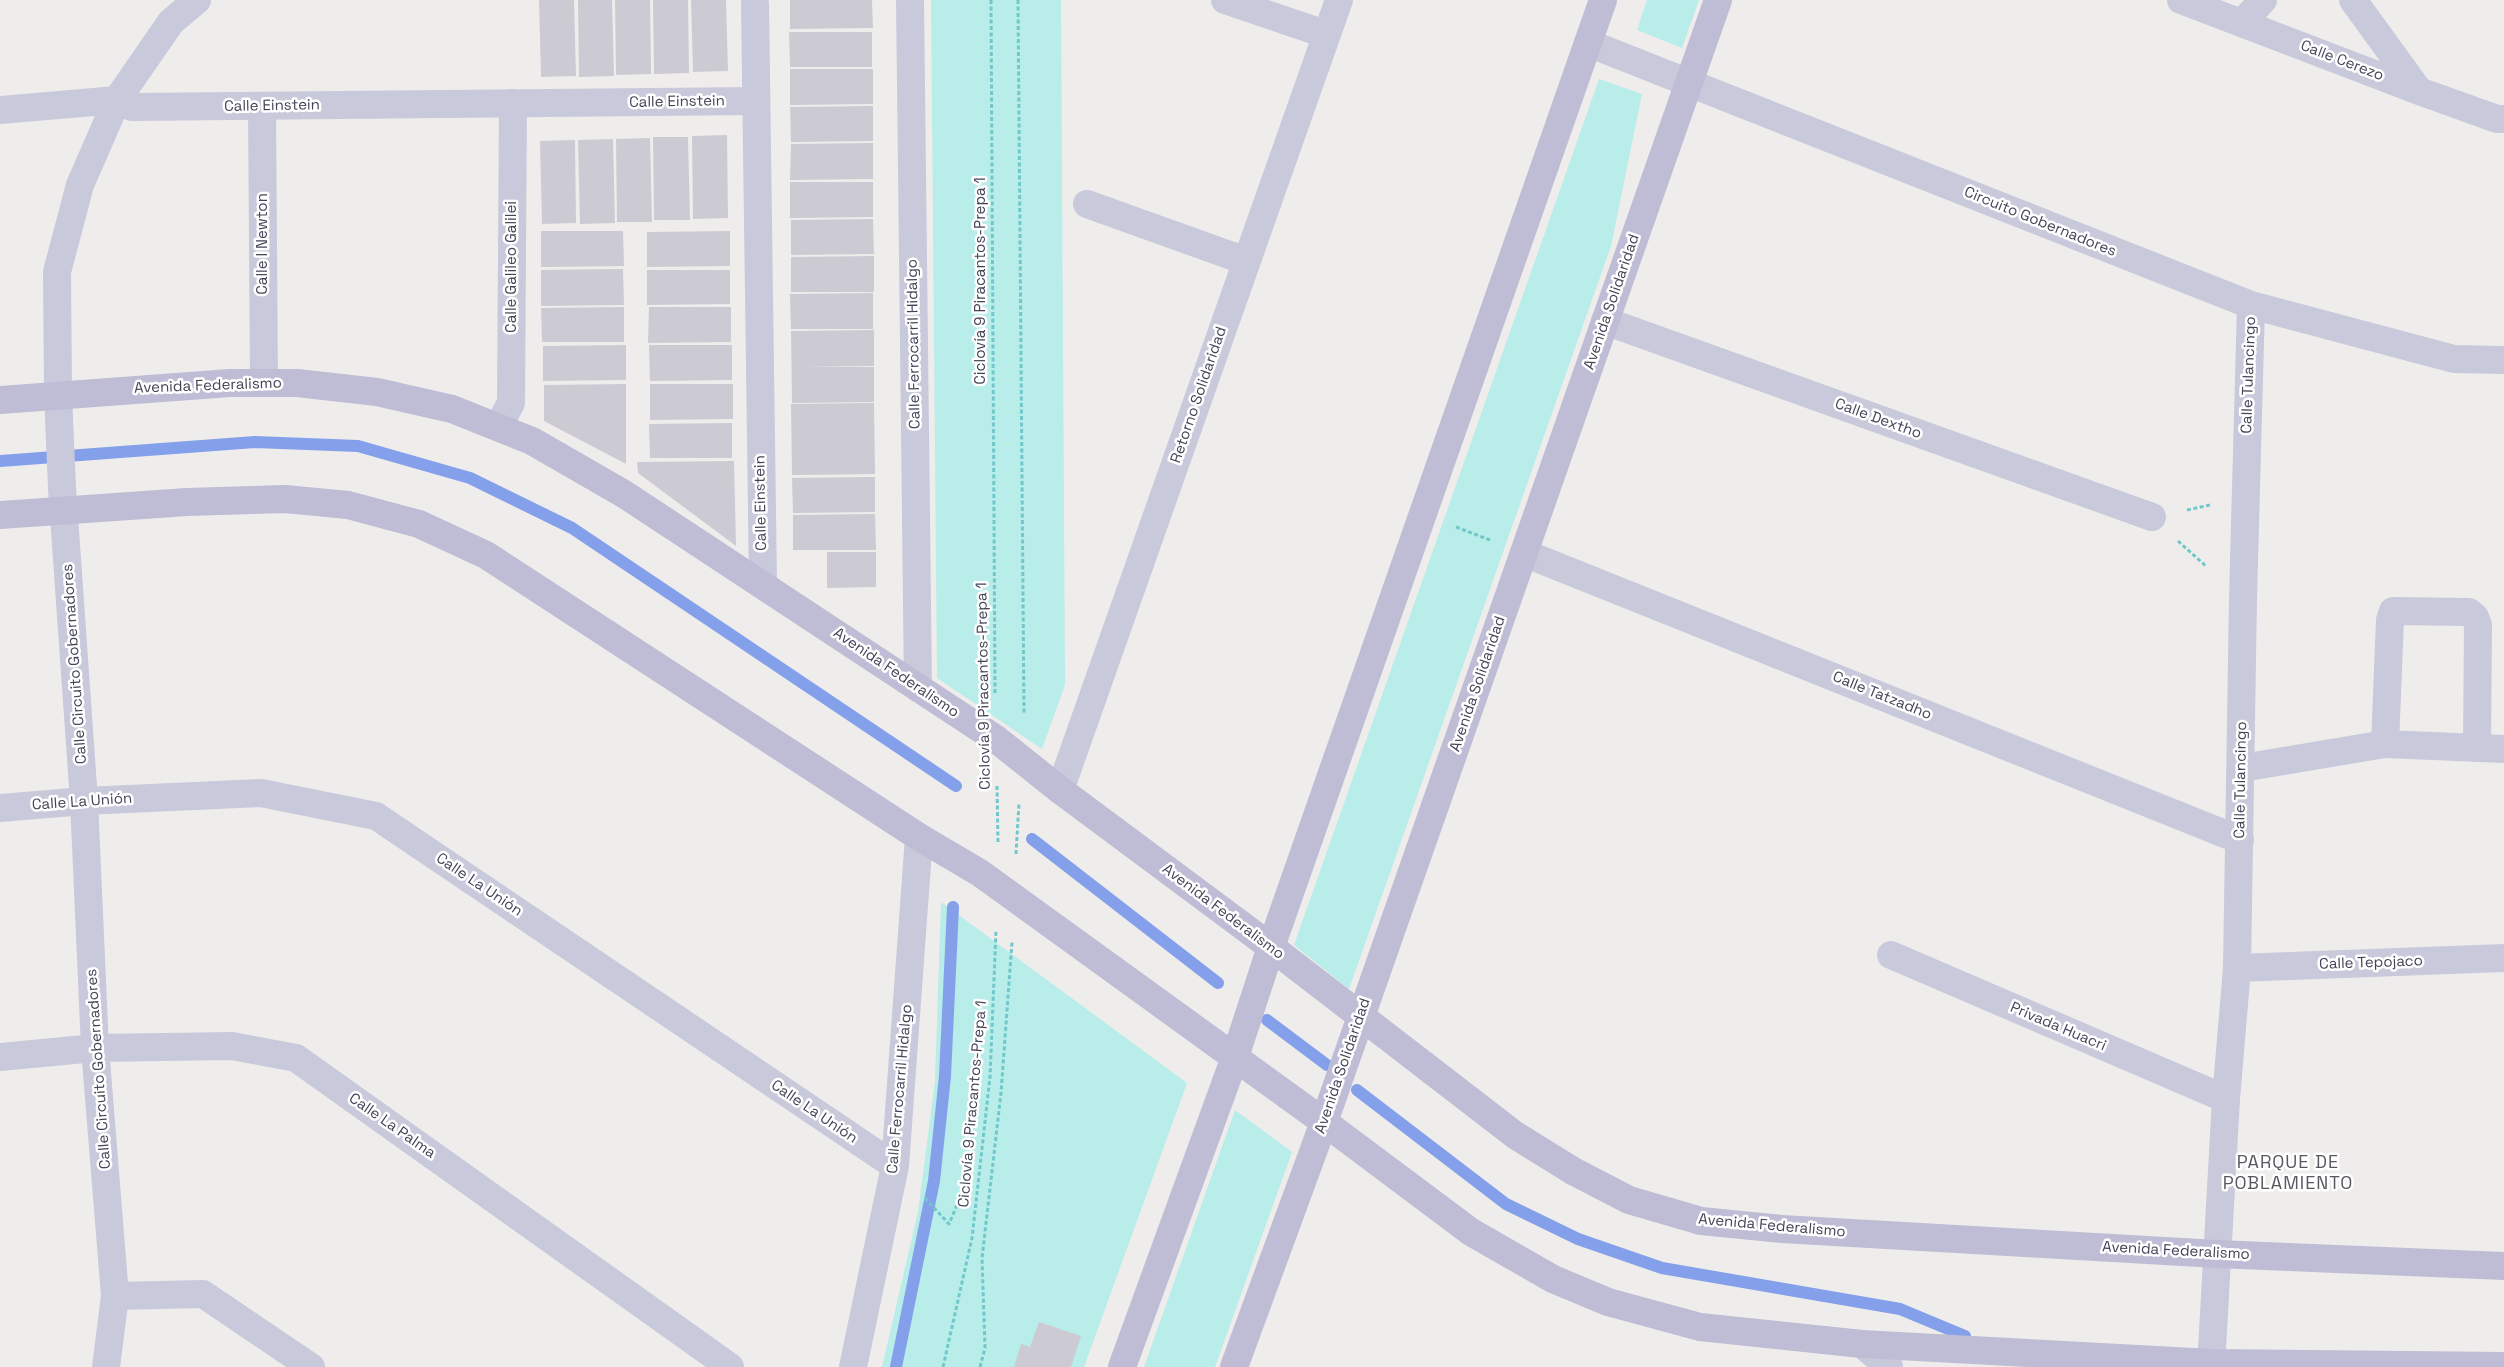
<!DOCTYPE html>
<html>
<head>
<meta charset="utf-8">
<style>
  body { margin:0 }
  canvas { display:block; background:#eeedeb }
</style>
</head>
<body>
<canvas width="2504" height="1367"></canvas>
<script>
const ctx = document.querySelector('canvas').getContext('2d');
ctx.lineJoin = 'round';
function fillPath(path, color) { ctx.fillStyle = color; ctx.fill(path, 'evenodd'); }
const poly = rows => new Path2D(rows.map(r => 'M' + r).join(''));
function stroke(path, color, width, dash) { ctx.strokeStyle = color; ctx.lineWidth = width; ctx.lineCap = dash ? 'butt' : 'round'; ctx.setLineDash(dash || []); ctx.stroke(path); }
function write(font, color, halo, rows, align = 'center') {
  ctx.font = font + ' "Space Grotesk",sans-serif'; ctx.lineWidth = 5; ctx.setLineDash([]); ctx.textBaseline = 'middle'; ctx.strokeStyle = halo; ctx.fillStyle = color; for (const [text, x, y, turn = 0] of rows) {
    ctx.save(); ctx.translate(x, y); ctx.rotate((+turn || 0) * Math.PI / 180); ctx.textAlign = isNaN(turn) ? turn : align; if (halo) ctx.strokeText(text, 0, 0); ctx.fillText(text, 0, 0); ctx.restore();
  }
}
fillPath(poly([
  [931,0,1061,0,1065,685,1042,749,937,678],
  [1647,0,1699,0,1682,48,1637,30],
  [1599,79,1642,94,1611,246,1349,989,1294,945],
  [941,902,1187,1083,1084,1367,882,1367,918,1212,935,1081],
  [1235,1110,1292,1152,1215,1367,1144,1367]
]), '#b8ede9');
stroke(poly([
  [0,461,255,442,358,446,470,478,572,528,956,786],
  [1032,839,1218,983],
  [1267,1020,1327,1065],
  [1357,1090,1506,1204,1578,1239,1662,1268,1900,1309,1965,1336],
  [896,1367,934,1181,945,1076,953,907]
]), '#85a0ea', 12);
fillPath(poly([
  [539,0,574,0,576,76,541,77],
  [578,0,612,0,614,76,579,77],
  [615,0,650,0,651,74,616,75],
  [653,0,688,0,689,73,654,74],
  [691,0,726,0,728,71,693,72],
  [790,0,872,0,873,28,790,29],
  [789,32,872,32,872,67,790,67],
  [790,69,873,69,873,104,790,105],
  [873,106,873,141,791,142,790,107],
  [727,135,728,218,693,219,692,136],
  [653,137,688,137,690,220,654,220],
  [650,138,652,222,617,222,616,139],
  [613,139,615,223,580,224,578,140],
  [575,140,576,223,542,224,540,141],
  [873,143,873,179,790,180,791,144],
  [790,182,873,182,873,217,790,218],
  [873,219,874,254,791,255,791,220],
  [541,231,623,231,624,266,541,267],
  [730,231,730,266,647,267,647,232],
  [874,256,874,292,791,292,791,257],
  [623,269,624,305,541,306,541,270],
  [647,270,730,270,730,304,647,305],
  [873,293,873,329,791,329,790,294],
  [624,307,624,342,542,342,541,308],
  [649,307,731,307,731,342,648,343],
  [874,330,874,366,798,367,874,367,874,402,792,403,791,331],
  [626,345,626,380,543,381,543,346],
  [649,345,732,345,732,380,650,381],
  [626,384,626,464,544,421,544,385],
  [650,384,733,384,733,419,650,420],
  [874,403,875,474,792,475,791,404],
  [732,423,732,458,650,458,649,424],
  [734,461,736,546,638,473,637,462],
  [875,477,875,512,793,513,792,478],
  [875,514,876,550,793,550,793,515],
  [827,552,876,552,876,587,827,588],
  [1039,1322,1081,1336,1071,1367,1014,1367,1021,1344,1030,1347]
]), '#cccbd3');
stroke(poly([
  [991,0,995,694],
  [1018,0,1024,714],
  [2187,510,2210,505],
  [1456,527,1490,540],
  [2178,541,2207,567],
  [997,786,998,842],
  [1016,854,1019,803],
  [925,1198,949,1224,965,1186],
  [943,1367,972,1238,990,1077,996,931],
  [980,1367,985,1348,982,1258,1001,1093,1012,942]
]), '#70c8cb', 3, [4, 2.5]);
stroke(poly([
  [910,0,918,688],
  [1225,0,1325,34],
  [2181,0,2419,91,2497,119,2504,119],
  [2353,0,2419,91],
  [755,4,763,584],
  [2242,23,2263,0],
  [1588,43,2251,305,2454,359,2504,360],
  [262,106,264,383],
  [0,110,117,100,132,107,755,101],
  [1087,204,1246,261],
  [1605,321,2152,517],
  [498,427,511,403,513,103],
  [1524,553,2240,840],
  [2385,744,2390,620,2393,611,2469,612,2475,617,2478,625,2477,748],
  [2242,768,2385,744,2504,749],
  [1060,790,1339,0],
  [0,808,84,801,261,793,376,816,895,1166],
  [1891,955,2226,1099],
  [2237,968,2504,958],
  [0,1057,95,1048,232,1046,296,1058,730,1367],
  [115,1296,203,1294,311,1367],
  [1862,1344,1889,1367],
  [106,1367,115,1296,95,1048,84,801,62,488,58,394,57,272,80,185,117,100,171,22,197,0],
  [853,1367,895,1166,919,837],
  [2211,1367,2226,1099,2237,968,2243,598,2251,305]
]), '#c9c9dc', 28);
stroke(poly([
  [0,400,230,383,297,383,377,392,452,409,532,441,624,494,996,739,1060,790,1271,947,1515,1135,1573,1171,1629,1200,1701,1221,1782,1229,2217,1254,2504,1266],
  [0,515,187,502,285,499,348,505,419,524,486,555,919,837,980,873,1324,1122,1471,1232,1553,1279,1608,1302,1700,1327,1862,1344,2211,1363,2504,1366],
  [1122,1367,1235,1057,1271,947,1603,0],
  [1234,1367,1324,1122,1718,0]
]), '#bebdd5', 28);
write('15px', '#444458', '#fff', [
  ["Calle Cerezo",2342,61,21],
  ["Calle Einstein",677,102,-1],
  ["Calle Einstein",272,106,-1],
  ["Circuito Gobernadores",2040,222,22],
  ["Calle I Newton",263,244,-90],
  ["Calle Galileo Galilei",512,267,-90],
  ["Ciclovía 9 Piracantos-Prepa 1",981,281,-90],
  ["Avenida Solidaridad",1612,302,-71],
  ["Calle Ferrocarril Hidalgo",914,344,-91],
  ["Calle Tulancingo",2249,375,-88],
  ["Avenida Federalismo",208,386,-2],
  ["Retorno Solidaridad",1199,395,-71],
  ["Calle Dextho",1878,419,20],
  ["Calle Einstein",761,503,-91],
  ["Calle Circuito Gobernadores",75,664,-94],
  ["Avenida Federalismo",896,673,34],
  ["Avenida Solidaridad",1478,684,-71],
  ["Ciclovía 9 Piracantos-Prepa 1",984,686,-91],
  ["Calle Tatzadho",1882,696,22],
  ["Calle Tulancingo",2241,780,-89],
  ["Calle La Unión",82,802,-4],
  ["Calle La Unión",479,885,34],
  ["Avenida Federalismo",1223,912,37],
  ["Calle Tepojaco",2371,963,-2],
  ["Privada Huacri",2058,1027,23],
  ["Avenida Solidaridad",1343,1066,-71],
  ["Calle Circuito Gobernadores",99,1069,-94],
  ["Calle Ferrocarril Hidalgo",900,1089,-85],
  ["Ciclovía 9 Piracantos-Prepa 1",973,1104,-85],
  ["Calle La Unión",814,1112,34],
  ["Calle La Palma",392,1126,35],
  ["Avenida Federalismo",1772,1226,5],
  ["Avenida Federalismo",2176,1251,3]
]);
ctx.letterSpacing = '1px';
write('18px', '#595860', '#fff', [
  ["PARQUE DE",2288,1163],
  ["POBLAMIENTO",2288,1184]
]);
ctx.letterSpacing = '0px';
</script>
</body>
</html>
